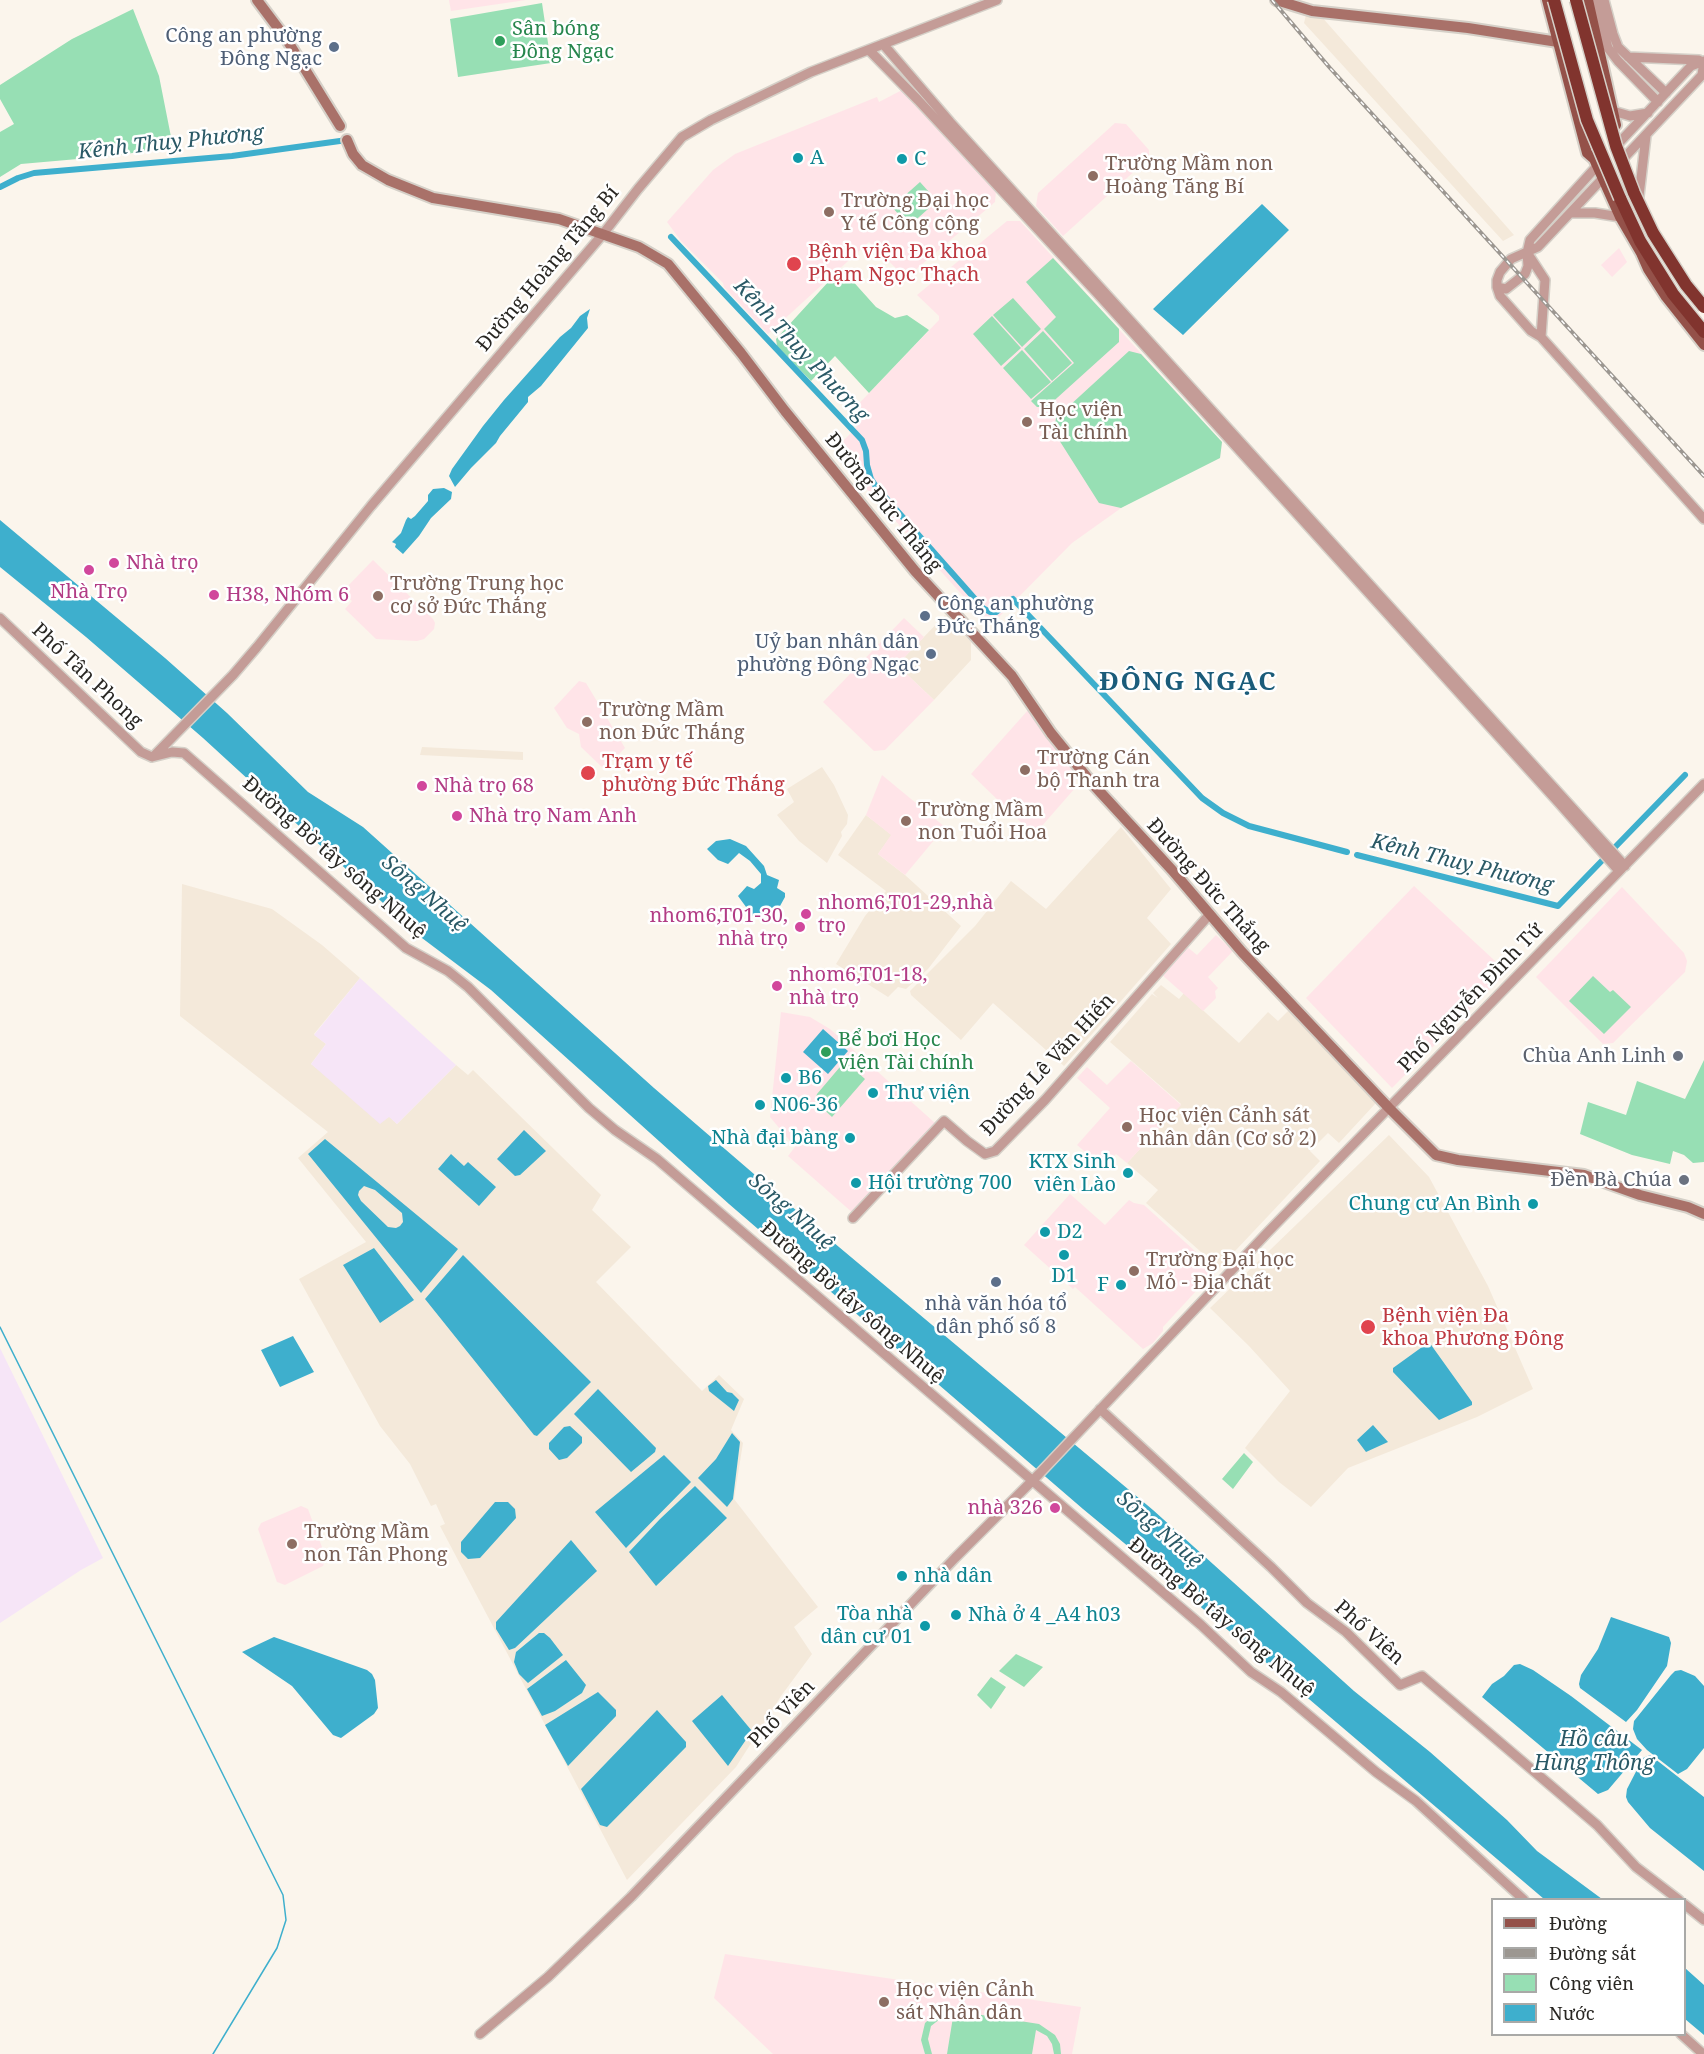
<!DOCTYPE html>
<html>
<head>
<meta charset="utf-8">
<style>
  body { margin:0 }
  #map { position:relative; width:1704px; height:2054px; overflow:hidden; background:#fbf5ec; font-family:"Noto Serif",serif }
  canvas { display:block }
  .legend { position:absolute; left:1491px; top:1898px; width:195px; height:138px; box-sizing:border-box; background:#fff; border:2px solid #a9a9a7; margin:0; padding:8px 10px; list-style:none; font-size:18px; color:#292723 }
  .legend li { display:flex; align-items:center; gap:12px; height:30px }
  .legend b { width:30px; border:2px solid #a9a9a7 }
</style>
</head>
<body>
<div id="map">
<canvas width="1704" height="2054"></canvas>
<ul class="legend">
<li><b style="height:8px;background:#945149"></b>Đường</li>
<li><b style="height:8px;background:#9c9791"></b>Đường sắt</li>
<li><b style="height:16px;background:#97dfb4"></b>Công viên</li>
<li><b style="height:16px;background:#3eafcd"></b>Nước</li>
</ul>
</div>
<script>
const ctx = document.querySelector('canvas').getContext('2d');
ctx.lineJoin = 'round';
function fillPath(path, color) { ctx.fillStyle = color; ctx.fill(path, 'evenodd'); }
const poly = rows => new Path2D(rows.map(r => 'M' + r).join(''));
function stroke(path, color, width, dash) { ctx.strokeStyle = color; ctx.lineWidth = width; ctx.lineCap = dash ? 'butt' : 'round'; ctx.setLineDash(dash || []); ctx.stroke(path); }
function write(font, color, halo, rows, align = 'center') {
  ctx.font = font + ' "Noto Serif",serif'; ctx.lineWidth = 5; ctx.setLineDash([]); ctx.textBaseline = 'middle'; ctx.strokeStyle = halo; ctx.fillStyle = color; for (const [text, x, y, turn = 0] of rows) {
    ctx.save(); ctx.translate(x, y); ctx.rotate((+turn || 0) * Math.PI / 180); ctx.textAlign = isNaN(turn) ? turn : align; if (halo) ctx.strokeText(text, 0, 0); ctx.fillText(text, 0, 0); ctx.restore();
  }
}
fillPath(poly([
  [1306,15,1321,16,1514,235,1503,241,1304,23],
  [945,615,971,642,971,660,934,700,897,665],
  [422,747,523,752,523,760,420,755],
  [822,767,834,785,848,815,847,824,841,832,842,836,827,863,799,841,777,815,794,802,787,789],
  [866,815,892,835,878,854,905,875,961,926,928,969,906,989,898,987,888,997,836,964,865,916,886,891,838,855],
  [1121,827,1171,889,1147,918,1171,944,1064,1066,993,1003,961,1040,911,995,910,991,975,926,1011,881,1046,909],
  [182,884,272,909,322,945,360,978,314,1034,326,1044,311,1064,389,1116,397,1124,456,1065,468,1075,473,1070,601,1195,592,1210,631,1247,596,1282,702,1391,719,1375,744,1399,731,1430,743,1443,734,1499,818,1607,794,1627,812,1654,781,1696,736,1767,627,1880,440,1526,445,1524,436,1504,431,1506,410,1464,380,1426,299,1279,366,1242,298,1158,328,1132,180,1016],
  [1161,985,1179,999,1184,993,1239,1043,1268,1012,1278,1021,1291,1008,1375,1098,1375,1104,1339,1143,1328,1133,1310,1151,1320,1161,1219,1268,1146,1203,1158,1190,1127,1163,1181,1104,1110,1042,1152,994,1158,998,1153,993],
  [1389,1135,1429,1177,1488,1286,1533,1389,1477,1417,1348,1468,1311,1507,1279,1482,1245,1448,1290,1391,1249,1346,1210,1308]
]), '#f4e9da');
fillPath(poly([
  [360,978,456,1065,397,1124,389,1117,380,1124,311,1064,326,1044,314,1035],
  [0,1348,103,1558,81,1570,0,1623]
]), '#f6e5f7');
fillPath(poly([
  [449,0,526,0,451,11],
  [904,89,996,191,995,202,906,278,869,242,768,334,724,287,723,283,681,241,667,222,713,170,735,154,877,97,879,102],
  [1115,123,1126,124,1149,150,1149,158,1063,236,1036,206,1038,193],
  [1007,221,1020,221,1222,442,1220,458,1124,506,1072,543,996,620,981,616,847,467,847,459,837,447,857,427,847,416,939,320,939,316,917,295],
  [1619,248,1627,262,1612,277,1601,265],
  [373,560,433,619,435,623,434,629,424,639,417,641,376,639,345,609,352,601,342,592],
  [904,618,924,637,897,665,934,700,885,750,874,751,823,702],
  [579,681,586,683,625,748,604,769,581,747,579,734,567,728,554,708],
  [1029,709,1076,767,1076,787,1034,835,971,774],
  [882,775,945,827,905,875,878,854,891,835,866,815],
  [1414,886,1507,972,1392,1088,1306,998],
  [1622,887,1684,953,1687,961,1685,972,1613,1043,1603,1044,1536,977],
  [1216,935,1233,951,1208,977,1218,988,1215,991,1216,998,1203,1011,1161,974,1186,946,1197,955],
  [781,1012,810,1017,830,1029,935,1123,903,1157,877,1189,854,1214,788,1156,795,1147,770,1117],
  [1131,1061,1181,1105,1127,1163,1116,1154,1103,1167,1077,1145,1110,1108,1077,1078,1087,1067,1107,1085],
  [1070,1194,1105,1225,1129,1200,1134,1203,1144,1205,1216,1270,1214,1276,1200,1292,1197,1290,1163,1327,1163,1331,1153,1343,1143,1349,1075,1287,1073,1289,1024,1245],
  [301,1506,308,1509,326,1558,323,1566,285,1585,277,1582,258,1529,261,1523],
  [725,1954,1081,2007,1072,2054,773,2054,714,1998]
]), '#ffe4e8');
fillPath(poly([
  [542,3,551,63,458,77,450,19],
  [133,9,159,76,173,147,112,156,21,164,0,177,0,132,14,124,0,99,0,85,72,39],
  [920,182,937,201,909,226,892,207],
  [1053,258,1119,329,1119,342,1047,407,1037,407,1031,401,1074,363,1044,329,1056,317,1026,282],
  [841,268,876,307,895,318,907,315,929,330,869,393,835,356,811,381,777,346,776,339],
  [1013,298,1041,329,1022,347,993,315],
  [992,316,1021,348,1001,366,973,334],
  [1043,331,1072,363,1052,381,1024,349],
  [1022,350,1051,382,1031,399,1003,368],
  [1129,351,1141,354,1222,442,1220,458,1121,508,1099,503,1054,432,1056,418],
  [1593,976,1610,992,1613,990,1631,1007,1604,1034,1569,1001],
  [1704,1060,1704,1162,1693,1163,1684,1155,1673,1151,1670,1164,1632,1155,1580,1134,1588,1102,1626,1115,1637,1081,1685,1099],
  [845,1061,865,1079,832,1117,815,1101,817,1094],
  [1244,1453,1253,1462,1233,1489,1222,1479],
  [1016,1654,1043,1667,1024,1687,999,1671],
  [991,1677,1006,1687,991,1709,977,1695],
  [950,2010,1039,2024,1055,2035,1060,2044,1061,2054,1054,2054,1052,2044,1047,2036,1036,2030,1032,2054,947,2054,953,2017,951,2016,940,2019,931,2026,928,2039,932,2054,925,2054,921,2040,925,2023,936,2013]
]), '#97dfb4');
fillPath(poly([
  [1262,204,1289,230,1183,335,1153,309],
  [590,309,587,318,588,328,541,386,528,397,528,402,500,436,496,443,471,468,455,487,449,476,452,469,483,426,504,400,560,337,571,328,580,316],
  [444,488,452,492,451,499,431,518,419,536,403,554,395,547,396,544,392,542,401,533,406,520,408,517,411,519,415,516,428,501,428,495,433,489],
  [0,520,165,658,227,713,308,792,363,827,654,1088,833,1242,1153,1510,1354,1691,1430,1752,1507,1820,1537,1851,1602,1899,1544,1899,1182,1591,1083,1509,729,1204,491,990,418,935,203,738,86,637,0,567],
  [730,839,746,846,764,866,767,875,779,880,777,888,785,893,785,897,775,915,769,917,749,916,749,911,738,896,747,886,754,889,761,883,761,874,750,861,739,853,728,864,718,860,707,849,716,841],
  [823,1029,848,1051,828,1074,803,1052],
  [524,1130,546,1151,520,1175,515,1176,497,1159],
  [325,1139,458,1249,421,1293,308,1154],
  [364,1186,375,1190,402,1213,403,1222,400,1226,396,1228,388,1227,361,1201,358,1195,359,1191],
  [451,1154,464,1166,468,1162,496,1187,479,1206,438,1169],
  [374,1248,414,1300,380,1323,343,1265],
  [463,1255,591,1382,537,1436,534,1435,425,1299],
  [293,1336,314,1372,280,1387,261,1350],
  [1429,1342,1472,1402,1472,1405,1439,1420,1393,1372,1393,1368],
  [716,1380,727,1392,732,1393,739,1400,734,1411,709,1391,708,1386],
  [598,1389,656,1448,655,1452,631,1472,574,1414],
  [1373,1425,1388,1442,1366,1452,1357,1440],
  [570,1426,582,1437,582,1443,567,1458,559,1460,549,1449,549,1443,564,1427],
  [732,1433,740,1442,733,1499,727,1507,698,1478,716,1459],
  [664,1455,691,1482,626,1548,595,1512],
  [695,1486,727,1518,656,1586,629,1552,660,1519],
  [495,1502,508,1502,515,1509,516,1518,480,1558,468,1559,461,1552,461,1542],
  [571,1540,597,1571,515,1648,509,1650,496,1629,496,1622],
  [1611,1617,1669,1637,1671,1643,1667,1666,1637,1710,1626,1722,1580,1688,1579,1684,1581,1675,1598,1649],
  [539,1633,544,1633,550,1638,563,1655,528,1683,519,1674,514,1662,516,1652],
  [274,1637,367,1670,372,1674,375,1680,378,1708,374,1714,341,1738,333,1735,292,1686,242,1652],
  [566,1660,586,1685,582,1693,555,1711,542,1716,527,1689],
  [1520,1664,1533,1670,1571,1696,1642,1750,1608,1790,1598,1794,1482,1697,1492,1684,1504,1676,1514,1665],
  [1681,1670,1695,1676,1704,1686,1704,1748,1687,1769,1678,1774,1647,1750,1637,1739,1633,1729,1634,1721,1671,1675,1675,1671],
  [598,1692,616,1710,616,1716,568,1766,545,1725],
  [722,1695,752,1731,728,1766,692,1721],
  [657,1710,686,1742,686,1747,607,1827,600,1825,581,1789],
  [1650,1755,1704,1797,1704,1871,1650,1828,1628,1802,1626,1797,1627,1789,1643,1758],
  [1685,1968,1704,1985,1704,2035,1685,2019]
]), '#3eafcd');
stroke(poly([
  [0,1327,283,1895,286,1920,277,1948,213,2054]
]), '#3eafcd', 1.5);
stroke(poly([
  [0,187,18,178,34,173,232,156,347,140],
  [671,237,862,440,866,451,867,465,871,479,877,488,983,608,990,612,996,612,1013,599,1202,798,1223,813,1249,826,1347,852],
  [1357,855,1558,906,1685,775]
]), '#3eafcd', 6);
const tertiary = poly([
  [1595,0,1608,48,1618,61,1658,102],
  [1604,0,1613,34,1618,47,1666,93],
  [883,44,950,122,1625,866],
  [869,50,918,100,1097,293,1559,803,1619,871],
  [1628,57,1699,60],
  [1613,111,1630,116,1648,113],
  [1617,145,1691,66,1704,61],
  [1623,159,1702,75,1704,61],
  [1603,178,1538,247,1511,259,1500,272,1497,280,1497,287,1500,296,1531,331,1541,337,1704,519],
  [1639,196,1646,136],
  [1571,213,1595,213,1620,217],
  [1528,254,1545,280,1541,337],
  [1497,287,1506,289,1525,274,1528,266,1527,253,1530,240,1597,166],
  [0,618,141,752,152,757],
  [154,756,233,675,257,647,371,506,603,234,638,189,682,137,711,120,811,72,997,0],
  [152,757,172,752,184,753,406,948,448,971,468,987,589,1108,615,1130,657,1159,1201,1625,1251,1672,1281,1692,1376,1772,1416,1801,1524,1900],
  [853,1218,944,1121,967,1141,985,1154,995,1151,1045,1100,1210,914],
  [1100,1409,1271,1567,1307,1603,1346,1632,1400,1685,1422,1676,1597,1825,1636,1867,1679,1900],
  [1684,1904,1704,1920],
  [480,2034,548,1977,631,1897,955,1558,1039,1474,1267,1233,1704,784],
  [1681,2034,1703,2054]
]);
const secondary = poly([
  [257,0,287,40,340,126],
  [1276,0,1312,11,1468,28,1558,42],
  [347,140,353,154,362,165,388,180,433,198,559,219,639,247,668,264,741,353,785,411,915,571,1012,676,1051,733,1090,781,1172,870,1242,952,1389,1108,1436,1155,1458,1160,1584,1175,1640,1195,1688,1207,1704,1214]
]);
const primary = poly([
  [1547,0,1587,153,1594,159,1620,217,1641,253,1648,269,1666,297,1704,345],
  [1588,0,1616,125]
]);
const motorway = poly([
  [1620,198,1640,241,1673,294,1704,332]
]);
stroke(tertiary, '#d5d0c8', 12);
stroke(secondary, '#d5d0c8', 14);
stroke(primary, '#d5d0c8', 14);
stroke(motorway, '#d5d0c8', 15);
stroke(tertiary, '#c49c97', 9);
stroke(secondary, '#a97169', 10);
stroke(primary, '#945149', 10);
stroke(motorway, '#81342e', 12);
const rail = poly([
  [1272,0,1330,68,1704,476]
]);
stroke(rail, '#9c9791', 4);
stroke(rail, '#fff', 1.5, [4.5]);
const motorwayBridge = poly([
  [1554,0,1587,120,1620,198],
  [1576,0,1616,146,1634,193,1653,233,1686,285,1704,307]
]);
stroke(motorwayBridge, '#d5d0c8', 15, []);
stroke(motorwayBridge, '#81342e', 12);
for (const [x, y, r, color] of [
  [500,41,6,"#2e9e5b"],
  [334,47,6,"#5c6f8a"],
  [798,158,6,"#0f9aa8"],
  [902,159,6,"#0f9aa8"],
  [1093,176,6,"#8d6e63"],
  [829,212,6,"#8d6e63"],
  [794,264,8,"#e0444e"],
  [1027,422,6,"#8d6e63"],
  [114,563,6,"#d1479c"],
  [89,570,6,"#d1479c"],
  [214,595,6,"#d1479c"],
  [378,596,6,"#8d6e63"],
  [925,616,6,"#5c6f8a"],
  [931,654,6,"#5c6f8a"],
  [587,722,6,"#8d6e63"],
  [1025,770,6,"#8d6e63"],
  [588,773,8,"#e0444e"],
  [422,786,6,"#d1479c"],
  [457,816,6,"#d1479c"],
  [906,821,6,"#8d6e63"],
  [806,914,6,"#d1479c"],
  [800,927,6,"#d1479c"],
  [777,986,6,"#d1479c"],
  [826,1052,6,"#2e9e5b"],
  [1678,1056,6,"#6b7280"],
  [786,1078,6,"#0f9aa8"],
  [873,1093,6,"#0f9aa8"],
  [760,1105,6,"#0f9aa8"],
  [1127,1127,6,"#8d6e63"],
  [850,1138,6,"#0f9aa8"],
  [1128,1173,6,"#0f9aa8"],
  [1684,1180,6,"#6b7280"],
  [856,1183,6,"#0f9aa8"],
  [1533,1204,6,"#0f9aa8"],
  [1045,1232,6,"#0f9aa8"],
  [1064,1255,6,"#0f9aa8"],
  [1134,1271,6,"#8d6e63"],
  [996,1282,6,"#5c6f8a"],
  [1121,1285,6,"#0f9aa8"],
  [1368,1327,8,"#e0444e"],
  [1055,1508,6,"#d1479c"],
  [292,1544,6,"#8d6e63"],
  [902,1576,6,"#0f9aa8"],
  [956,1615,6,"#0f9aa8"],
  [925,1626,6,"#0f9aa8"],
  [884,2002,6,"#8d6e63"]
]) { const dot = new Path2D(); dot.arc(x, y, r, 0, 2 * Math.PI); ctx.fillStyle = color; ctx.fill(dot); stroke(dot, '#fff', 2); }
write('20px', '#27864d', '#fff', [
  ["Sân bóng",512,29],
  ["Đông Ngạc",512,52],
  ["Bể bơi Học",838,1040],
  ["viện Tài chính",838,1063]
], 'left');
write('20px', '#4e5e75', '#fff', [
  ["Công an phường",322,36],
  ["Đông Ngạc",322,59],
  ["Công an phường",937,604,"left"],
  ["Đức Thắng",937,627,"left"],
  ["Uỷ ban nhân dân",919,642],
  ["phường Đông Ngạc",919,665],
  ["nhà văn hóa tổ",996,1304,"center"],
  ["dân phố số 8",996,1327,"center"]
], 'right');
write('20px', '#0d838f', '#fff', [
  ["A",810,158],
  ["C",914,159],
  ["B6",798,1078],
  ["Thư viện",885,1093],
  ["N06-36",772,1105],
  ["Nhà đại bàng",838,1138,"right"],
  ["KTX Sinh",1116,1162,"right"],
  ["viên Lào",1116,1185,"right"],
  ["Hội trường 700",868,1183],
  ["Chung cư An Bình",1521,1204,"right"],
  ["D2",1057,1232],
  ["D1",1064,1276,"center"],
  ["F",1109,1285,"right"],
  ["nhà dân",914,1576],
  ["Tòa nhà",913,1614,"right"],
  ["dân cư 01",913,1637,"right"],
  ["Nhà ở 4 _A4 h03",968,1615]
], 'left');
write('20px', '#785e54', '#fff', [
  ["Trường Mầm non",1105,164],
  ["Hoàng Tăng Bí",1105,187],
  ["Trường Đại học",841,201],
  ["Y tế Công cộng",841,224],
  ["Học viện",1039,410],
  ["Tài chính",1039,433],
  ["Trường Trung học",390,584],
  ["cơ sở Đức Thắng",390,607],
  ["Trường Mầm",599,710],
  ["non Đức Thắng",599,733],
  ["Trường Cán",1037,758],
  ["bộ Thanh tra",1037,781],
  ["Trường Mầm",918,810],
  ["non Tuổi Hoa",918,833],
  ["Học viện Cảnh sát",1139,1116],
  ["nhân dân (Cơ sở 2)",1139,1139],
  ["Trường Đại học",1146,1260],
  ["Mỏ - Địa chất",1146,1283],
  ["Trường Mầm",304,1532],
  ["non Tân Phong",304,1555],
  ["Học viện Cảnh",896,1990],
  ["sát Nhân dân",896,2013]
], 'left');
write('20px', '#be3a42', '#fff', [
  ["Bệnh viện Đa khoa",808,252],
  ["Phạm Ngọc Thạch",808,275],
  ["Trạm y tế",602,762],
  ["phường Đức Thắng",602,785],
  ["Bệnh viện Đa",1382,1316],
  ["khoa Phương Đông",1382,1339]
], 'left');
write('20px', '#292723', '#fff', [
  ["Đường Hoàng Tăng Bí",548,269,-50],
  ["Đường Đức Thắng",883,503,51],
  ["Phố Tân Phong",87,676,43],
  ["Đường Bờ tây sông Nhuệ",334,858,41],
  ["Đường Đức Thắng",1208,886,48],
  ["Phố Nguyễn Đình Tứ",1471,998,-46],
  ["Đường Lê Văn Hiến",1048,1065,-47],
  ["Đường Bờ tây sông Nhuệ",852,1303,41],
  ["Đường Bờ tây sông Nhuệ",1221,1618,40],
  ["Phố Viên",1369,1633,42],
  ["Phố Viên",782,1714,-46]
]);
write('20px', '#b23c85', '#fff', [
  ["Nhà trọ",126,563],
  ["Nhà Trọ",89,592,"center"],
  ["H38, Nhóm 6",226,595],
  ["Nhà trọ 68",434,786],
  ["Nhà trọ Nam Anh",469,816],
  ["nhom6,T01-29,nhà",818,903],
  ["trọ",818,926],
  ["nhom6,T01-30,",788,916,"right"],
  ["nhà trọ",788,939,"right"],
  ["nhom6,T01-18,",789,975],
  ["nhà trọ",789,998],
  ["nhà 326",1043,1508,"right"]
], 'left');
write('20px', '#5b616d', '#fff', [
  ["Chùa Anh Linh",1666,1056],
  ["Đền Bà Chúa",1672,1180]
], 'right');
write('italic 21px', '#2a5966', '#fff', [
  ["Kênh Thuỵ Phương",171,143,-6],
  ["Kênh Thuỵ Phương",801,351,47],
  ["Kênh Thuỵ Phương",1462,864,14],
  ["Sông Nhuệ",424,894,41],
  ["Sông Nhuệ",791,1212,41],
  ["Sông Nhuệ",1159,1530,41],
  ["Hồ câu",1594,1740],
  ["Hùng Thông",1594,1764]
]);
ctx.letterSpacing = '1.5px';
write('bold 26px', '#1b5c7a', '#fff', [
  ["ĐÔNG NGẠC",1188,683]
]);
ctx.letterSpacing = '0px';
</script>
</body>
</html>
